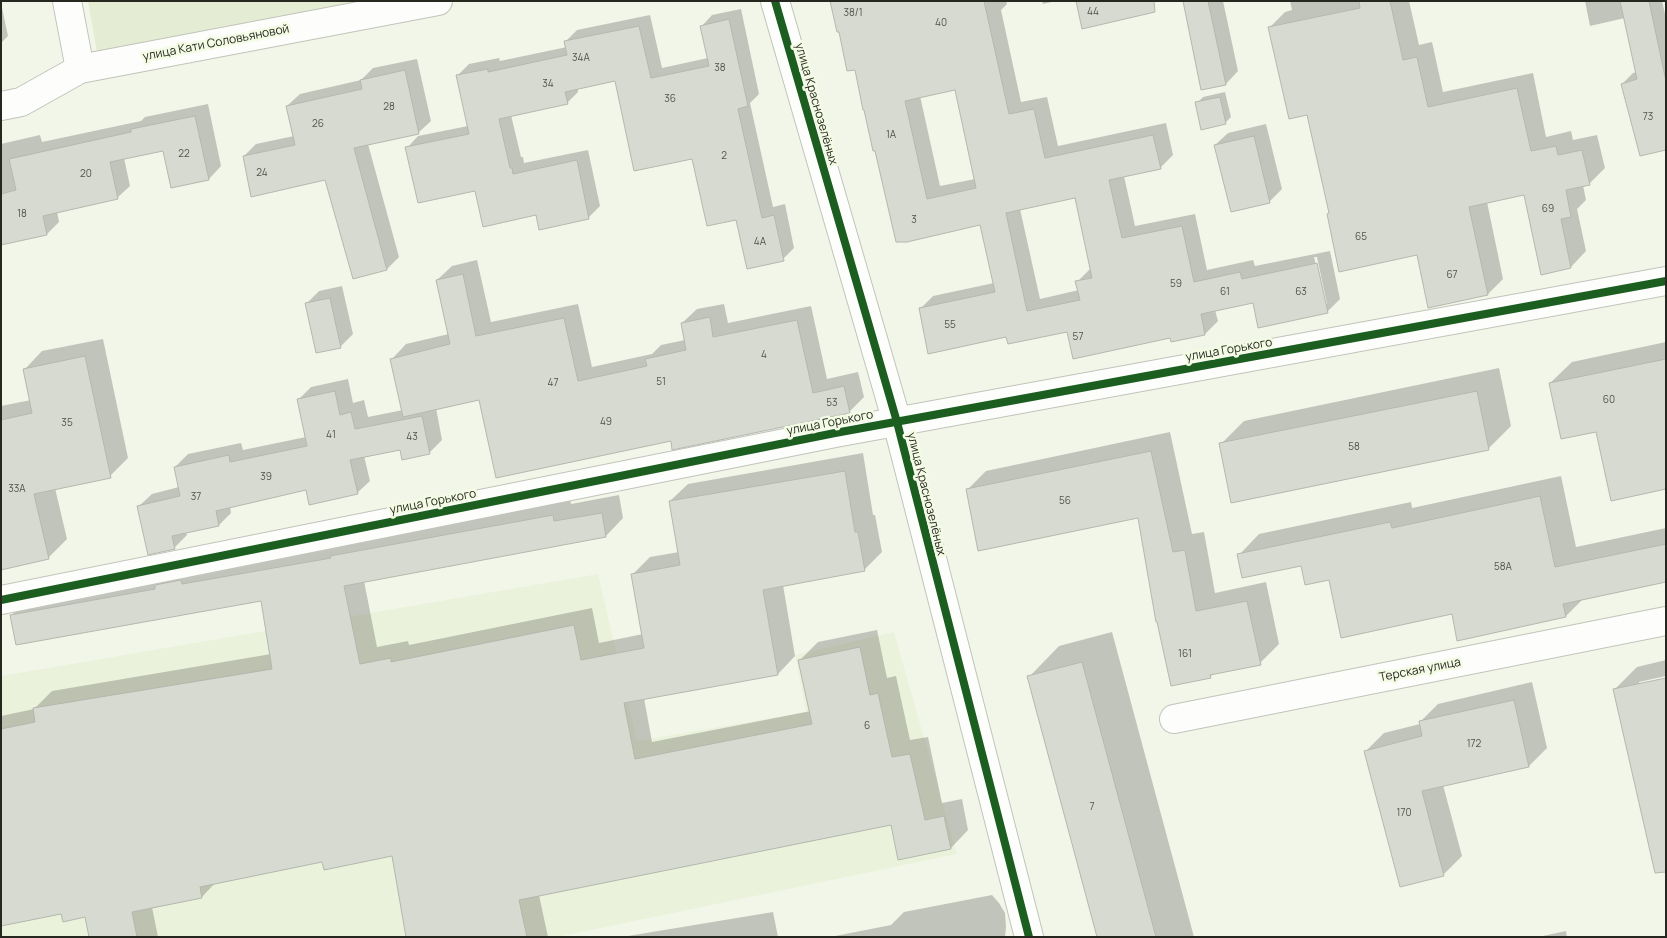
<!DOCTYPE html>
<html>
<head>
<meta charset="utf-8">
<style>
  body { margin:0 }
  #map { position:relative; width:1667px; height:938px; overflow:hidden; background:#f2f6e9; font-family:Manrope,sans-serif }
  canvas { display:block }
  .frame { position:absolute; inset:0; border:2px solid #262820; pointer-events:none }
</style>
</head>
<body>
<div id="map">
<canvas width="1667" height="938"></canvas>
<div class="frame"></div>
</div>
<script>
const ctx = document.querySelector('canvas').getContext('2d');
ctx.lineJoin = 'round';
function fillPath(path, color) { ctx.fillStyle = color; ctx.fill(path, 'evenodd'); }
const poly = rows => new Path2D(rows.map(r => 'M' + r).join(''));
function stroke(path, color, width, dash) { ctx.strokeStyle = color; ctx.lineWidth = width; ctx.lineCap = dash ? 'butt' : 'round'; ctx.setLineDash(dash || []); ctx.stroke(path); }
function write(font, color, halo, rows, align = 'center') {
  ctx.font = font + ' Manrope,sans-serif'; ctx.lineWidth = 5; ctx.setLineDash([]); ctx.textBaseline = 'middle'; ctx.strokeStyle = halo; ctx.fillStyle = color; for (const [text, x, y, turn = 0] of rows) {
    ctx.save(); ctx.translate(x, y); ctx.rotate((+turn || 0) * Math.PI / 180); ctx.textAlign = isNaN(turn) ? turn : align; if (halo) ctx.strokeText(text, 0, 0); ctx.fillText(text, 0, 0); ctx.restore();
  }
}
fillPath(poly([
  [598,574,637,741,806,712,795,655,894,632,957,854,558,937,1,937,1,676]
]), '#ebf2dc');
fillPath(poly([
  [88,1,372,1,98,58]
]), '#e4ecd4');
fillPath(poly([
  [831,1,1006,1,1007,4,1001,10,1021,102,1047,97,1058,146,1166,123,1173,155,1160,168,1124,176,1135,226,1195,214,1207,270,1253,260,1255,266,1330,251,1340,299,1327,312,1254,302,1215,310,1218,321,1205,334,1171,337,1068,330,1007,336,920,309,933,296,994,283,981,224,907,240,856,68,840,30],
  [956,89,975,179,940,186,920,96],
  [1075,197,1091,268,1077,282,1079,290,1040,299,1020,209],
  [1314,257,1317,257,1327,304,1325,304],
  [1042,1,1056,1,1043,4],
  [1184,1,1223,1,1238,71,1226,84],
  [1290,1,1409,1,1419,45,1432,42,1443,92,1533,73,1546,137,1571,131,1573,140,1597,135,1605,168,1589,184,1583,185,1586,200,1577,209,1586,251,1571,267,1542,273,1525,194,1487,202,1503,279,1488,294,1418,254,1330,213,1308,114,1270,27,1285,12,1292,10],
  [1585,1,1662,1,1666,18,1666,148,1622,84,1633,73,1637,72,1625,18,1590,26],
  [1,3,8,36,1,43],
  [741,9,759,94,750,103,773,207,785,204,794,248,783,259,737,218,693,157,616,79,578,88,578,92,567,103,511,115,521,157,523,157,524,163,588,150,600,206,588,218,536,214,476,189,407,148,418,136,468,126,457,76,469,64,499,58,500,61,567,47,566,41,577,30,650,15,662,68,708,58,701,27,712,15],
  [417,59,431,121,418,133,368,144,399,257,387,269,326,179,244,156,256,144,294,136,287,106,300,94,361,80,373,68],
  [1225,92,1231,117,1225,123,1197,103,1203,97],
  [208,104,221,166,209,179,164,149,124,158,130,186,117,198,57,211,59,222,47,234,1,237,1,144,40,135,42,142,141,121,145,117],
  [1266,124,1282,189,1270,201,1231,211,1215,145,1228,133],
  [477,260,491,322,578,304,592,367,652,354,661,345,685,340,682,323,697,309,724,304,728,323,811,306,827,379,858,372,864,397,849,412,672,440,480,399,436,408,442,440,430,452,403,458,401,448,364,456,370,481,357,493,307,489,230,506,231,513,219,525,186,532,187,535,174,548,139,506,152,494,179,487,175,467,188,454,241,443,243,450,306,437,298,400,311,387,348,379,353,403,364,400,368,417,403,410,392,359,406,344,449,334,437,280,452,266],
  [342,286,353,334,340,347,307,303,319,291],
  [103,339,128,458,110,476,55,488,67,539,48,558,1,568,1,406,31,400,24,370,42,351],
  [1666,342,1666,487,1597,430,1550,383,1572,362],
  [1499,368,1511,426,1488,449,1221,444,1244,421],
  [1170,432,1192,534,1204,532,1215,593,1266,582,1279,644,1260,663,1214,673,1210,677,1139,517,967,490,986,471],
  [863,453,873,515,875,515,882,552,864,570,783,585,795,656,778,674,644,698,652,742,811,711,800,660,818,642,877,630,887,678,896,676,910,740,928,737,942,803,962,799,968,830,951,848,892,824,539,895,548,937,408,937,393,855,323,860,216,882,202,897,152,907,158,937,90,937,86,916,62,912,1,925,1,716,34,709,52,691,271,654,262,600,12,615,30,597,570,498,571,504,619,495,623,518,606,536,364,581,377,647,408,641,409,645,592,608,599,643,643,634,632,575,650,557,679,552,670,501,688,484],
  [1561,476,1576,547,1666,528,1666,581,1583,599,1566,616,1453,613,1330,579,1302,564,1239,555,1259,534,1411,502,1412,508],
  [1112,632,1194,937,1098,937,1029,677,1059,646],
  [1666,660,1666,676,1639,682,1639,685,1614,690,1637,667],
  [1532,682,1547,748,1529,766,1443,785,1462,856,1443,875,1366,751,1384,733,1420,724,1420,722,1438,704],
  [992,895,999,903,1005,913,1006,927,1005,937,830,937,891,925,904,912],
  [773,912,778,937,622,937],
  [1566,931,1567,937,1538,937]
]), '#0003');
const building = poly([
  [830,1,984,1,1009,114,1034,109,1045,158,1153,135,1161,169,1109,180,1122,238,1182,226,1194,282,1240,272,1242,279,1317,263,1328,313,1258,328,1253,303,1201,314,1205,335,1171,342,1170,338,1073,359,1067,332,1008,344,1006,337,928,354,919,308,995,292,980,225,907,242,896,242,875,151,873,151,864,110,863,110,855,70,847,71,839,32,837,32,830,1],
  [955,90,976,188,927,199,905,101,955,90],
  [1075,198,1092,278,1075,281,1080,300,1027,311,1006,213,1075,198],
  [1076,1,1154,1,1155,12,1082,29,1076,1],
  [1183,1,1208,1,1226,85,1201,90,1183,1],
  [1359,1,1390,1,1403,60,1417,57,1428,107,1517,88,1531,151,1556,146,1558,155,1582,150,1590,185,1566,190,1571,217,1561,219,1571,268,1541,275,1524,195,1469,207,1488,295,1428,308,1417,255,1339,272,1327,214,1329,213,1307,115,1289,119,1268,27,1360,8,1359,1],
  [1620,1,1649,1,1666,81,1666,150,1640,156,1621,84,1637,79,1620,1],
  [729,19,748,106,738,109,762,218,774,215,784,261,747,269,736,220,707,226,692,159,634,171,615,81,565,92,568,104,499,119,510,168,512,168,513,174,577,160,589,219,539,230,536,215,483,227,475,191,418,203,405,147,469,134,456,75,488,69,488,72,567,55,564,41,639,26,651,78,709,66,700,26,729,19],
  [405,70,419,134,354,148,387,270,353,279,325,180,251,197,243,156,295,145,286,106,362,89,360,80,405,70],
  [1220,97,1226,124,1201,130,1195,102,1220,97],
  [195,116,209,180,171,188,163,151,110,162,118,199,43,216,47,235,1,245,1,194,16,190,9,159,131,132,131,129,195,116],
  [1254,136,1270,203,1231,212,1214,145,1254,136],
  [463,274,476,336,564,318,578,381,647,366,645,359,686,350,681,323,710,317,713,337,797,320,813,393,844,386,850,413,672,450,671,441,496,478,479,400,403,417,390,359,450,344,436,280,463,274],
  [330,298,341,348,316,353,305,303,330,298],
  [85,356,111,478,34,494,49,559,1,570,1,420,32,413,23,369,85,356],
  [1666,359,1666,489,1611,501,1596,432,1561,439,1549,383,1666,359],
  [335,391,340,415,351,412,355,429,422,416,430,454,402,460,400,450,350,460,358,494,309,505,306,490,216,511,219,526,172,536,175,549,148,555,137,506,180,496,174,467,229,455,230,462,307,446,297,399,335,391],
  [1477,391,1489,450,1231,503,1219,443,1477,391],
  [1151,451,1173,552,1185,550,1196,611,1247,601,1261,665,1210,675,1211,678,1171,686,1157,622,1156,622,1138,518,978,551,966,489,1151,451],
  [845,471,855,532,858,532,865,571,763,590,778,675,624,703,635,759,812,724,798,660,860,647,870,695,878,693,892,757,910,754,925,820,944,816,951,849,898,860,891,825,519,900,527,937,406,937,392,856,324,870,322,862,200,887,202,898,132,912,137,937,89,937,85,917,63,922,61,914,1,926,1,729,35,722,33,708,272,669,261,601,16,645,10,615,155,589,155,585,181,580,182,584,331,558,330,556,553,515,554,521,602,513,606,537,344,586,360,664,391,658,391,662,574,625,581,660,644,648,631,574,680,565,669,501,845,471],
  [1540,496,1555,567,1666,544,1666,582,1563,604,1566,617,1457,641,1452,614,1341,638,1329,580,1305,585,1301,566,1242,578,1237,554,1390,522,1392,528,1540,496],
  [1082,662,1156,937,1097,937,1027,676,1082,662],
  [1666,678,1666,872,1655,873,1613,689,1666,678],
  [1514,700,1529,767,1422,791,1444,876,1400,887,1364,751,1422,736,1419,721,1514,700]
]);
fillPath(building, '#d7dad0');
stroke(building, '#b4b7ad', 1);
const minor = poly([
  [67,1,80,69],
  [775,1,897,422,1029,937],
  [1,106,21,102,80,69,438,1],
  [1,600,835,433,1666,281],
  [1174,719,1666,621]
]);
stroke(minor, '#c1c4ba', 30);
stroke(minor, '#fdfefc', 28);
stroke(poly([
  [775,1,897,422,1029,937],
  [1,600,835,433,1666,281]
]), '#1b5e20', 8);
write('10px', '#52544c', null, [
  ["44",1093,12],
  ["38/1",853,13],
  ["40",941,23],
  ["34А",581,58],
  ["38",720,68],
  ["34",548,84],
  ["36",670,99],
  ["28",389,107],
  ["73",1648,117],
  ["26",318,124],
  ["1А",891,135],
  ["22",184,154],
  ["2",724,156],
  ["24",262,173],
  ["20",86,174],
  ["69",1548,209],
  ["18",22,214],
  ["3",914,220],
  ["65",1361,237],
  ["4А",760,242],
  ["67",1452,275],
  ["59",1176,284],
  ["61",1225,292],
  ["63",1301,292],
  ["55",950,325],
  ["57",1078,337],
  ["4",764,355],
  ["51",661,382],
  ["47",553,383],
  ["60",1609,400],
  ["53",832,403],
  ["49",606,422],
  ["35",67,423],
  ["41",331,435],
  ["43",412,437],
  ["58",1354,447],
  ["39",266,477],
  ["33А",17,489],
  ["37",196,497],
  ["56",1065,501],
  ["58А",1503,567],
  ["161",1185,654],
  ["6",867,726],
  ["172",1474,744],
  ["7",1092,807],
  ["170",1404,813]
]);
write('12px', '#262820', '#f4fbe4', [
  ["улица Кати Соловьяновой",216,43,-11],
  ["улица Краснозелёных",816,104,74],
  ["улица Горького",1229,350,-10],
  ["улица Горького",830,423,-11],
  ["улица Краснозелёных",926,494,76],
  ["улица Горького",433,502,-11],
  ["Терская улица",1420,670,-11]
]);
</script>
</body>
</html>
